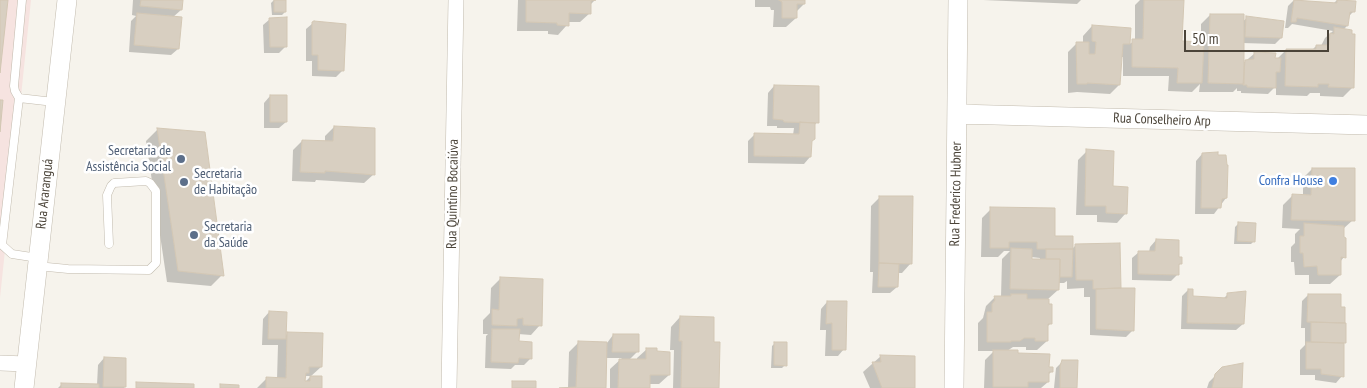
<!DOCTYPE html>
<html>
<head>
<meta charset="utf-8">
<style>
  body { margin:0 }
  #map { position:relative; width:1367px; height:388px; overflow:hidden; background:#f6f3ec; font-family:"PT Sans Narrow",sans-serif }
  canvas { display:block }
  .scale { position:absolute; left:1184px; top:30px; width:145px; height:22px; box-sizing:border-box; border:2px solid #4b4439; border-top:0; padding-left:6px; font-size:15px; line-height:18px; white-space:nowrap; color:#4b4439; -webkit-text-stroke:4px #fff; paint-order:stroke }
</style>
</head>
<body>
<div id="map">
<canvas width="1367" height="388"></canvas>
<div class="scale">50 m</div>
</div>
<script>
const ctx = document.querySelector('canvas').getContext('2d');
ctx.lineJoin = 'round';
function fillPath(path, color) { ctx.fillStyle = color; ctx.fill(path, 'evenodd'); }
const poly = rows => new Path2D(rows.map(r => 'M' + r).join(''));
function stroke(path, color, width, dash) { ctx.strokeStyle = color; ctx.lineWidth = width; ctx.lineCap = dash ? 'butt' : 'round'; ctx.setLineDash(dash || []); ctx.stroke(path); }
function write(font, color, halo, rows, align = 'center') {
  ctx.font = font + ' "PT Sans Narrow",sans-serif'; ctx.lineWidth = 5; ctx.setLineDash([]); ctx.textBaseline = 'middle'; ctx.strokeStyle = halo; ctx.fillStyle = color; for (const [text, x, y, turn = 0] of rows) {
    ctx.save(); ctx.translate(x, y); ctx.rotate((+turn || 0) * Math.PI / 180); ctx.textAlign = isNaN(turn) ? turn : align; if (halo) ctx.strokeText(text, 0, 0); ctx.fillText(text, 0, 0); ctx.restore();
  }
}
fillPath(poly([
  [0,0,31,0,0,298]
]), '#f6e3e0');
fillPath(poly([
  [133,0,182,0,181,10,172,18,178,49,171,55,129,52,131,21,136,16,132,15],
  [274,0,285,0,285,12,282,15,272,15,271,3],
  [518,0,595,0,590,5,590,13,580,22,568,22,567,25,558,35,548,34,548,31,517,31],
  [755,0,804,0,804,4,796,12,796,18,786,27,773,27,774,10,771,10,770,7,755,7],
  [983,0,1081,0,1077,4],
  [1140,0,1182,0,1181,43,1201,43,1201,24,1210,15,1242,22,1247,18,1281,38,1275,44,1242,43,1242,64,1255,53,1277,59,1286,50,1312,50,1316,46,1321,46,1325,38,1333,31,1292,24,1288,28,1285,28,1288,6,1294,0,1333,4,1337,0,1355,2,1353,12,1348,17,1347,26,1343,30,1353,87,1343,97,1320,96,1320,93,1310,93,1307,96,1276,95,1276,86,1268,94,1241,93,1241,91,1237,91,1237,88,1233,92,1199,92,1200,84,1192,92,1168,91,1169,76,1123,76,1123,57,1121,57,1119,85,1110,94,1077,92,1068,93,1068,52,1077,43,1083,43,1083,36,1092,26,1130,29,1129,44,1135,41,1135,5],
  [270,19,286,46,279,53,264,53,263,25],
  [313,23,343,70,336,77,312,76,312,61,306,61,306,29],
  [774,86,817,122,814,126,810,142,810,157,804,164,748,163,748,141,755,134,793,135,794,128,777,128,777,126,767,126,768,93],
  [270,96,286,122,279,128,264,128,264,103],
  [334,127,374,174,364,183,316,180,315,182,292,181,293,150,302,141,325,142,325,136],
  [157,130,222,275,211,286,167,282,146,141],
  [1087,151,1112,187,1126,213,1117,223,1097,222,1097,215,1076,215,1078,160],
  [1202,154,1226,198,1214,214,1195,214,1196,161],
  [1312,169,1353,220,1343,229,1344,257,1340,262,1340,275,1330,284,1309,284,1309,275,1295,275,1294,262,1291,262,1291,247,1295,243,1295,234,1300,229,1282,228,1283,205,1292,196,1303,196,1303,178],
  [880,197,911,263,902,273,897,273,897,287,890,293,872,293,873,272,870,272,871,206],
  [991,209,1054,238,1072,249,1076,245,1119,244,1120,289,1133,330,1126,337,1090,335,1090,297,1084,297,1084,288,1067,289,1067,281,1064,283,1058,283,1058,290,1048,299,1050,324,1047,327,1047,341,1037,350,1026,350,1026,347,1013,347,1007,351,1048,368,1052,371,1048,375,1048,382,1041,388,984,388,985,360,994,351,978,351,978,323,983,318,986,306,995,297,1001,297,1002,259,1010,251,1004,251,998,257,981,257,982,218],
  [1031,257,1040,258,1040,260,1031,260],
  [1238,224,1254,241,1251,244,1234,244,1235,227],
  [1156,240,1178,258,1180,264,1178,266,1177,275,1171,281,1132,280,1132,258,1139,252,1149,252,1150,247],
  [500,279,540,325,531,335,518,334,518,343,531,358,524,365,515,365,511,369,485,368,486,336,488,334,483,334,483,320,490,313,491,288],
  [1188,290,1192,298,1223,299,1228,294,1243,324,1236,330,1181,329,1182,296],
  [1308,295,1339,309,1343,324,1345,324,1342,376,1336,383,1315,380,1315,375,1300,375,1300,350,1305,345,1305,328,1301,328,1302,301],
  [827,302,844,349,838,356,825,356,826,330,820,330,821,309],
  [269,312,285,336,287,334,321,367,310,377,321,388,257,388,267,378,277,379,278,345,262,345,263,319],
  [304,376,311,376,304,383],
  [680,317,712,343,718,388,673,388,674,350,670,350,671,327],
  [613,335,638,351,629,360,637,360,637,358,647,349,669,375,659,384,649,384,648,388,610,388,610,369,622,358,605,358,605,388,568,388,569,352,578,343,607,343],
  [775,343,785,365,782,368,771,368,772,346],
  [881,356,913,388,870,388,863,372],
  [104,358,125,387,124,388,58,388,62,384,97,385,98,365],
  [1063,361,1075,388,1054,388,1056,368],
  [1223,368,1241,388,1207,388,1209,382]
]), '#0003');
const building = poly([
  [0,0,8,0,0,73,0,0],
  [141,0,183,0,182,10,140,6,141,0],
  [274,0,286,0,286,12,274,12,274,0],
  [526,0,596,0,591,1,591,14,569,13,569,26,557,25,557,23,526,22,526,0],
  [779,0,805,0,805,4,797,4,797,18,782,18,782,2,779,0],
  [1144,0,1184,0,1182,41,1204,42,1202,83,1177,83,1178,68,1132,67,1132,39,1143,39,1144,0],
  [1294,0,1337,3,1337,0,1356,1,1355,12,1350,12,1348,26,1297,18,1296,22,1291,22,1294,0],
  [137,13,182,17,179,49,134,45,137,13],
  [1210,14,1244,14,1244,84,1208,83,1210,14],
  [1246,16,1284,21,1282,38,1245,37,1246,16],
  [287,17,287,47,270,47,269,18,287,17],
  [314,21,346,24,344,71,318,70,318,55,312,55,312,22,314,21],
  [1092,25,1131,28,1130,44,1123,44,1120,85,1087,83,1087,84,1077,84,1076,42,1089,42,1089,54,1095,54,1096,42,1092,41,1092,25],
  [1334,27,1352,30,1352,34,1355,34,1354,88,1328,87,1329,84,1318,84,1318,87,1285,86,1286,49,1316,49,1316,45,1329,45,1330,33,1334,34,1334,27],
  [1254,52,1276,53,1275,58,1281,58,1280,72,1276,72,1276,88,1247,87,1247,85,1243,85,1245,60,1254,59,1254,52],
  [774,85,819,86,819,123,784,122,783,120,773,119,774,85],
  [270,95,287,95,287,122,270,122,270,95],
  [0,100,3,100,0,132,0,100],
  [800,122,815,123,815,139,812,141,811,157,754,156,754,133,799,134,800,122],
  [334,126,375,128,375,175,325,171,325,173,300,172,302,140,333,141,334,126],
  [157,128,205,132,224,276,178,271,157,128],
  [1086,149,1114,151,1113,186,1128,187,1127,214,1106,213,1106,206,1085,206,1086,149],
  [1218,152,1218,155,1226,155,1227,165,1228,165,1227,198,1222,199,1221,208,1201,208,1202,153,1218,152],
  [1312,168,1355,168,1355,221,1291,220,1292,194,1311,195,1312,168],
  [879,196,913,196,912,264,879,263,879,196],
  [990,207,1055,208,1055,236,1073,236,1073,249,1037,249,1037,242,1009,242,1009,248,990,248,990,207],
  [1238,222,1256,223,1255,242,1237,241,1238,222],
  [1304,223,1344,226,1344,237,1346,238,1346,258,1341,257,1341,275,1318,275,1317,266,1304,267,1303,253,1300,253,1300,236,1304,236,1304,223],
  [1156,239,1179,240,1179,257,1182,257,1182,264,1179,264,1179,275,1138,274,1138,251,1155,251,1156,239],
  [1120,243,1121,288,1093,289,1093,280,1076,280,1075,244,1120,243],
  [1011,248,1032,249,1032,259,1060,259,1059,290,1010,289,1011,248],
  [1046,249,1073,249,1072,277,1060,277,1060,259,1046,259,1046,249],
  [879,263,899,264,898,287,878,287,879,263],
  [500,277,543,279,542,326,523,325,523,318,517,319,517,326,492,325,492,309,499,310,500,277],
  [1121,288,1135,288,1134,331,1096,329,1096,289,1121,288],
  [1188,289,1193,289,1193,296,1227,298,1227,293,1246,291,1244,324,1187,323,1188,289],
  [1011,294,1027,294,1027,299,1049,299,1049,304,1052,304,1052,324,1048,324,1048,341,1035,341,1035,338,1024,338,1020,341,1011,341,1011,342,987,342,987,312,992,312,992,304,995,300,994,296,1011,296,1011,294],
  [1308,294,1341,294,1341,307,1345,307,1345,323,1307,322,1308,294],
  [827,301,847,301,846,350,832,350,832,323,826,324,827,301],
  [269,311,287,312,286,339,268,339,269,311],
  [680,316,714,317,714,342,720,342,719,388,681,388,682,341,679,341,680,316],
  [1311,322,1346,323,1346,343,1311,342,1311,322],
  [492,329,520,329,519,341,532,342,532,359,519,358,518,363,491,362,492,329],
  [287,332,323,333,322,367,309,367,309,373,306,373,305,381,310,381,310,376,322,376,322,388,266,388,266,377,286,378,287,332],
  [613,334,639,334,639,352,612,352,613,334],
  [578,341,607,342,606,388,559,388,576,387,578,341],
  [774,342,787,342,787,366,774,365,774,342],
  [1306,342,1344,343,1344,377,1321,374,1321,369,1306,369,1306,342],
  [646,348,657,348,657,351,670,352,670,375,650,375,650,388,618,388,619,359,646,359,646,348],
  [993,350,1018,350,1018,353,1050,354,1049,367,1053,367,1053,372,1049,372,1049,382,1028,382,1028,387,993,387,993,350],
  [880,355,915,356,915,388,882,388,872,362,881,362,880,355],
  [104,357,126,358,126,387,103,387,104,357],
  [1062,360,1078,360,1077,388,1060,388,1060,366,1062,360],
  [1243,363,1242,388,1212,388,1215,374,1222,367,1243,363],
  [512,381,536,381,536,388,512,388,512,381],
  [136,382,194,384,194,388,136,388,136,382],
  [61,383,99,384,99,388,61,388,61,383],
  [220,384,239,385,239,388,220,388,220,384]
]);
fillPath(building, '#d8cfc1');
stroke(building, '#d3c7b4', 1);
const service = poly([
  [22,0,14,86,15,91,19,98,2,245,12,254,38,258],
  [19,98,54,102],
  [37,266,68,269,149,270,156,263,156,191,150,183,146,181,114,183,111,186,107,195,109,244]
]);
const minor = poly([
  [0,363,26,364],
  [449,388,456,0]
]);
const tertiary = poly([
  [957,114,1367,125],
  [24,388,67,0],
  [954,388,958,0]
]);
stroke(service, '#c2bbae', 9);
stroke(minor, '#c2bbae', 16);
stroke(tertiary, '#c2bbae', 20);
stroke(service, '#fff', 8);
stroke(minor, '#fff', 15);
stroke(tertiary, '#fff', 19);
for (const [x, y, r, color] of [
  [181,159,5,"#5c6f8a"],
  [1333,181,5,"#3f7fe0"],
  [184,182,5,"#5c6f8a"],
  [194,235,5,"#5c6f8a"]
]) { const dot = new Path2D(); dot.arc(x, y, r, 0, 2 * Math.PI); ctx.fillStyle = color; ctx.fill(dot); stroke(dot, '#fff', 2); }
write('14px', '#4b4439', '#fff', [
  ["Rua Conselheiro Arp",1162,120,2],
  ["Rua Araranguá",45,194,-84],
  ["Rua Quintino Bocaiúva",453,194,-89],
  ["Rua Frederico Hubner",956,194,-89]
]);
write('14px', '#4e5e75', '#fff', [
  ["Secretaria de",171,151,"right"],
  ["Assistência Social",171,167,"right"],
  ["Secretaria",194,174],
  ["de Habitação",194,190],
  ["Secretaria",204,227],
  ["da Saúde",204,243]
], 'left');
write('14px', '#366cbe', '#fff', [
  ["Confra House",1323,181]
], 'right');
</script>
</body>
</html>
